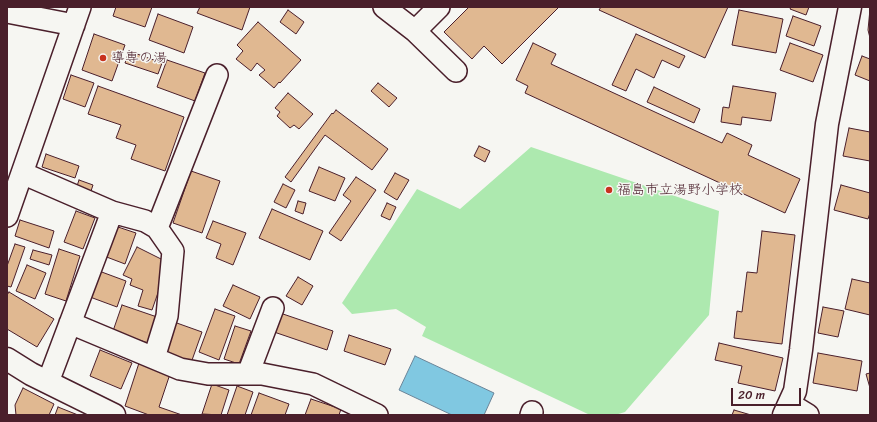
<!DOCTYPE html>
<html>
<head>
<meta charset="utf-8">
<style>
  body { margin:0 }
  #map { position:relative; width:877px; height:422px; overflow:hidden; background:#f6f6f2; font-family:Sriracha,sans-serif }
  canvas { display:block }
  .frame { position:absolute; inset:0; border:8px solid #4a1f2b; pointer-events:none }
  .scale { position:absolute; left:731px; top:388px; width:70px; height:18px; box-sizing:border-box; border:2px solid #4a1f2b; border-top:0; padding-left:5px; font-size:12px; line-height:14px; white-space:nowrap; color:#4a1f2b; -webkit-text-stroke:3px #f6f6f2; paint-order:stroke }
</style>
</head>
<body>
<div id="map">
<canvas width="877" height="422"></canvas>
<div class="frame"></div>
<div class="scale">20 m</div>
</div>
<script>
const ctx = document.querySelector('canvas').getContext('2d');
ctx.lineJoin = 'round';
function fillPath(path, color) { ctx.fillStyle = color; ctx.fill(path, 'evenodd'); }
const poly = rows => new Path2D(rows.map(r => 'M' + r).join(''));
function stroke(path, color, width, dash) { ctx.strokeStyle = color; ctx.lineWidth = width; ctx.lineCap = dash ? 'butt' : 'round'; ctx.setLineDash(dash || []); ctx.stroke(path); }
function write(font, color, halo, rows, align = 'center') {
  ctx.font = font + ' Sriracha,"Klee One",sans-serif'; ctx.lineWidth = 3; ctx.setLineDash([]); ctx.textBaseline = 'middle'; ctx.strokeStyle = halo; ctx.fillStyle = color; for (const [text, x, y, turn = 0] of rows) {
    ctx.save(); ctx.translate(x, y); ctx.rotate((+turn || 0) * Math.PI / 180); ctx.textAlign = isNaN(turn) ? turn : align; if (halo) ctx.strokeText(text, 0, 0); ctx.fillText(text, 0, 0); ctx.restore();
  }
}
fillPath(poly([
  [531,147,719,211,709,315,625,412,615,415,590,415,422,336,426,327,396,309,352,314,342,303,417,189,460,209]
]), '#ade9af');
const water = poly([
  [415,356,494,393,484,415,452,415,399,390,415,356]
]);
fillPath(water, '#80c8e1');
stroke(water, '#6a8498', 1);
const building = poly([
  [116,7,152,7,145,27,113,16,116,7],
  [200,7,250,7,242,30,197,13,200,7],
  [469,7,559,7,502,64,484,46,472,59,444,32,469,7],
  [601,7,728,7,705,58,599,10,601,7],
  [791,7,809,7,806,15,790,9,791,7],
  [870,9,870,38,868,30,870,9],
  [288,10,304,22,296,34,280,22,288,10],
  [739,10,783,19,776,53,732,45,739,10],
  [158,14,193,27,184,53,149,40,158,14],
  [793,16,821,26,814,46,786,36,793,16],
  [258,22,301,60,280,83,279,82,274,88,259,75,265,70,257,63,251,71,236,59,243,51,237,45,258,22],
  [94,34,125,45,112,81,82,70,94,34],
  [636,34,685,56,679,68,662,60,654,78,636,69,626,91,612,85,636,34],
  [533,43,556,54,551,64,722,143,727,133,752,145,748,155,800,179,785,213,525,93,528,86,516,80,533,43],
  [790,43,823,55,813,82,780,70,790,43],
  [129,51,162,63,158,74,125,63,129,51],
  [862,56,870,59,870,81,855,75,862,56],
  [167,60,205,73,195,101,157,87,167,60],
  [71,75,94,83,85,107,63,99,71,75],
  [378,83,397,98,389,107,371,91,378,83],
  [98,86,184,117,165,171,131,159,136,145,116,138,121,125,88,114,98,86],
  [733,86,776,93,771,121,742,117,741,125,721,122,723,107,729,108,733,86],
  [654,87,700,109,694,123,647,102,654,87],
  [288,93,313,114,299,129,294,125,290,128,277,116,280,112,275,108,288,93],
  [336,110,388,149,372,170,325,135,291,182,285,177,332,113,333,114,336,110],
  [849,128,870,132,870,161,843,156,849,128],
  [479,146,490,151,485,162,474,156,479,146],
  [46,154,79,166,75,178,42,167,46,154],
  [319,167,345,178,335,201,309,191,319,167],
  [191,171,220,181,202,233,173,223,191,171],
  [395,173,409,180,397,200,384,192,395,173],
  [356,177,376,190,341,241,329,233,351,201,343,195,356,177],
  [79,180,93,185,91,191,77,186,79,180],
  [283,184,295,190,286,208,274,202,283,184],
  [841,185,870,193,870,213,868,219,834,210,841,185],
  [298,201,306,203,303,214,295,211,298,201],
  [387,203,396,207,390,220,381,216,387,203],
  [272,209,323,231,310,260,259,238,272,209],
  [76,211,95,218,83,249,64,242,76,211],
  [20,220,54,231,49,248,15,236,20,220],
  [213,221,246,233,233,265,216,258,221,244,206,238,213,221],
  [115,226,136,233,125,264,104,256,115,226],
  [762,231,795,235,782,344,734,338,737,311,742,312,747,272,757,273,762,231],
  [15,244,25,247,11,287,7,286,7,266,15,244],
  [137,247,165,261,160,287,152,310,138,306,143,290,130,285,132,279,123,275,137,247],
  [59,249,80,256,66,301,45,294,59,249],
  [33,250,52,255,49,265,30,259,33,250],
  [27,265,46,273,35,299,16,291,27,265],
  [99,271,126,281,117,307,90,297,99,271],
  [298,277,313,286,302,305,286,296,298,277],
  [852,279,870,283,870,315,845,309,852,279],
  [233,285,260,297,250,319,223,306,233,285],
  [9,292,54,319,37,347,7,329,7,295,9,292],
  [122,305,160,318,151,344,113,331,122,305],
  [823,307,844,311,838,337,818,333,823,307],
  [215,309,235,316,219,360,199,352,215,309],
  [280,313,333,331,327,350,274,332,280,313],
  [174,322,202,332,191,363,163,353,174,322],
  [235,326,251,331,239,364,224,359,235,326],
  [349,335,391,349,385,365,344,351,349,335],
  [719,343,783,358,775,391,738,383,742,366,715,360,719,343],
  [100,350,132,363,121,389,90,376,100,350],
  [818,353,862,361,857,391,813,383,818,353],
  [139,363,170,374,159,407,182,415,149,415,125,406,139,363],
  [870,373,870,388,866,374,870,373],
  [212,384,229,390,221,415,202,414,212,384],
  [237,386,253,392,245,415,227,415,237,386],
  [23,388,54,404,49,415,16,415,15,405,23,388],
  [259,393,289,404,285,415,251,415,259,393],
  [311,399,341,409,339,415,305,415,311,399],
  [58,407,78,415,55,415,58,407],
  [734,410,751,415,732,415,734,410]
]);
fillPath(building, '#e0b891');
stroke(building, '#4a1f2b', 1);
const minor = poly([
  [384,7,415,31,456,71],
  [7,12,74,25],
  [415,31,439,7],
  [22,173,112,212,48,382],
  [112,212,145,221,157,228],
  [7,216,80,7],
  [70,323,180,369,208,374,262,374,313,384,377,415],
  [154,358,167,316,173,251,157,228,217,75],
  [248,374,273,308],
  [790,404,808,415],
  [531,415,532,412]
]);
const tertiary = poly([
  [784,415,795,391,801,350,827,124,850,7]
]);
const trunk = poly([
  [7,359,31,374,114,415]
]);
stroke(minor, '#4a1f2b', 24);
stroke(tertiary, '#4a1f2b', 25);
stroke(trunk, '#4a1f2b', 25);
stroke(minor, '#f6f6f2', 21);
stroke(tertiary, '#f6f6f2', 22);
stroke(trunk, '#f6f6f2', 22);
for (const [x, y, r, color] of [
  [103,58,4,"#c8321e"],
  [609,190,4,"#c8321e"]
]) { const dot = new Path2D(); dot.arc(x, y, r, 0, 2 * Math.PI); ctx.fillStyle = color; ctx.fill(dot); stroke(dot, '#f6f6f2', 1.5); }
write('14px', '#4a1f2b', '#f6f6f2', [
  ["導専の湯",111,58],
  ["福島市立湯野小学校",617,190]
], 'left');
</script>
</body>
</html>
